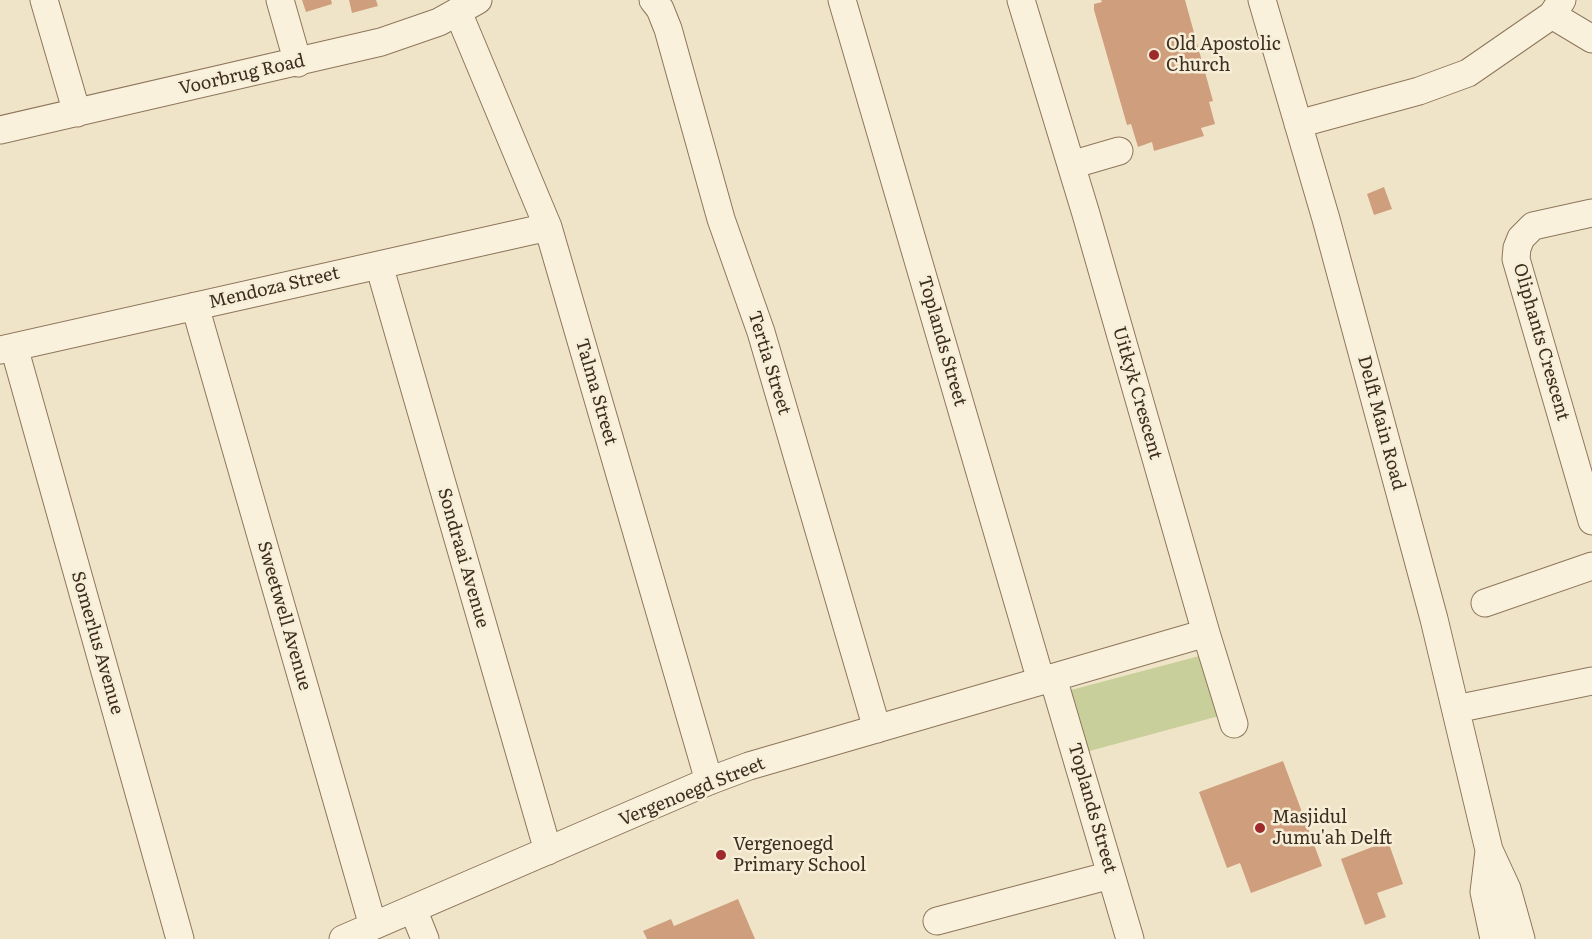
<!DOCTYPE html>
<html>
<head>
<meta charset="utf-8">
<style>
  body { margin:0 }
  canvas { display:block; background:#f0e4c8 }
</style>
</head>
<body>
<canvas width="1592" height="939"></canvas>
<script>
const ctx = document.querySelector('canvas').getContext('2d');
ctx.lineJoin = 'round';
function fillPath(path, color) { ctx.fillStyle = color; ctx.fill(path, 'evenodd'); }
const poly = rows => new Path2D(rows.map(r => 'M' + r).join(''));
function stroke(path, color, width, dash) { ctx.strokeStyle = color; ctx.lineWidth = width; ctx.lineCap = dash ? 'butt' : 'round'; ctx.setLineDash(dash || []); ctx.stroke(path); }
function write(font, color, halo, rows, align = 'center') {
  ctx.font = font + ' Literata,serif'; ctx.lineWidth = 5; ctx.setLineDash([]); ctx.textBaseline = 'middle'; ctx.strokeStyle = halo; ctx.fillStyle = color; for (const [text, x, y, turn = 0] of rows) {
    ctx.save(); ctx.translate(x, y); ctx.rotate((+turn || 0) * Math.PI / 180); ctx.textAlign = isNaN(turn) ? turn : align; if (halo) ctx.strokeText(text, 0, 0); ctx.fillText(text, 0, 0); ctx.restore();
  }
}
fillPath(poly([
  [1203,655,1219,716,1086,752,1071,690]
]), '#c9cf9b');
fillPath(poly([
  [302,0,331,0,332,4,306,12],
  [349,0,376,0,378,6,352,13],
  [1101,0,1185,0,1213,101,1209,102,1215,124,1201,128,1204,136,1154,151,1152,142,1138,147,1131,124,1127,125,1094,10,1094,4,1102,2],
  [1384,187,1392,209,1374,215,1367,194],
  [1283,761,1322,866,1251,893,1240,863,1227,868,1199,792],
  [1388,841,1403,884,1377,893,1386,917,1365,925,1341,859],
  [738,899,755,939,647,939,643,931,671,919,674,926]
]), '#cf9f7d');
const minor = poly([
  [44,0,77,113],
  [280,0,298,63],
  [653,0,660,9,668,29,721,219,761,332,877,729],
  [842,0,1041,681],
  [1262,0,1326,219,1434,619,1489,850,1507,889,1521,939],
  [458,12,548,227,709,781],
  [1552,15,1592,39],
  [1298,124,1419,91,1468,73,1552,15,1562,0],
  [0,130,381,42,439,22,478,0],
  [1071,165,1119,151],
  [1592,213,1533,226,1521,238,1517,248,1516,259,1592,521],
  [379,265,548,851],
  [195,306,373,926],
  [14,347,180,939],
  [0,350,548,227],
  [1485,603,1592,566],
  [1206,633,1234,724],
  [1053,678,1130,939],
  [1456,709,1592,681],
  [1489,851,1484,892,1494,939],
  [413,909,425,939],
  [937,921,1111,875],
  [343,939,709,781,749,766,1206,633,1086,214,1021,0]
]);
stroke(minor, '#8d765c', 29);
stroke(minor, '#faf1dc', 27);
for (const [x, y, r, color] of [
  [1154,55,6,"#9e2a2b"],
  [1260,828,6,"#9e2a2b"],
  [721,855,6,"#9e2a2b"]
]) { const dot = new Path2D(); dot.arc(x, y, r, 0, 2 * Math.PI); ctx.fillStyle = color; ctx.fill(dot); stroke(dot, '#f7eed8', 2); }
write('18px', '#3d2e20', '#f7eed8', [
  ["Old Apostolic",1166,45],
  ["Church",1166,66],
  ["Masjidul",1272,818],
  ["Jumu'ah Delft",1272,839],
  ["Vergenoegd",733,845],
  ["Primary School",733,866]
], 'left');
write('18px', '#3d2e20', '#f7eed8', [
  ["Voorbrug Road",242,75,-13],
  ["Mendoza Street",274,288,-13],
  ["Toplands Street",942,341,74],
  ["Oliphants Crescent",1541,342,74],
  ["Tertia Street",769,363,73],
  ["Talma Street",596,392,74],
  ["Uitkyk Crescent",1137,393,74],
  ["Delft Main Road",1381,423,75],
  ["Sondraai Avenue",463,558,74],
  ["Sweetwell Avenue",284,616,74],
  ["Somerlus Avenue",97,643,74],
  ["Vergenoegd Street",692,792,-22],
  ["Toplands Street",1092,808,74]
]);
</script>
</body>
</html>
